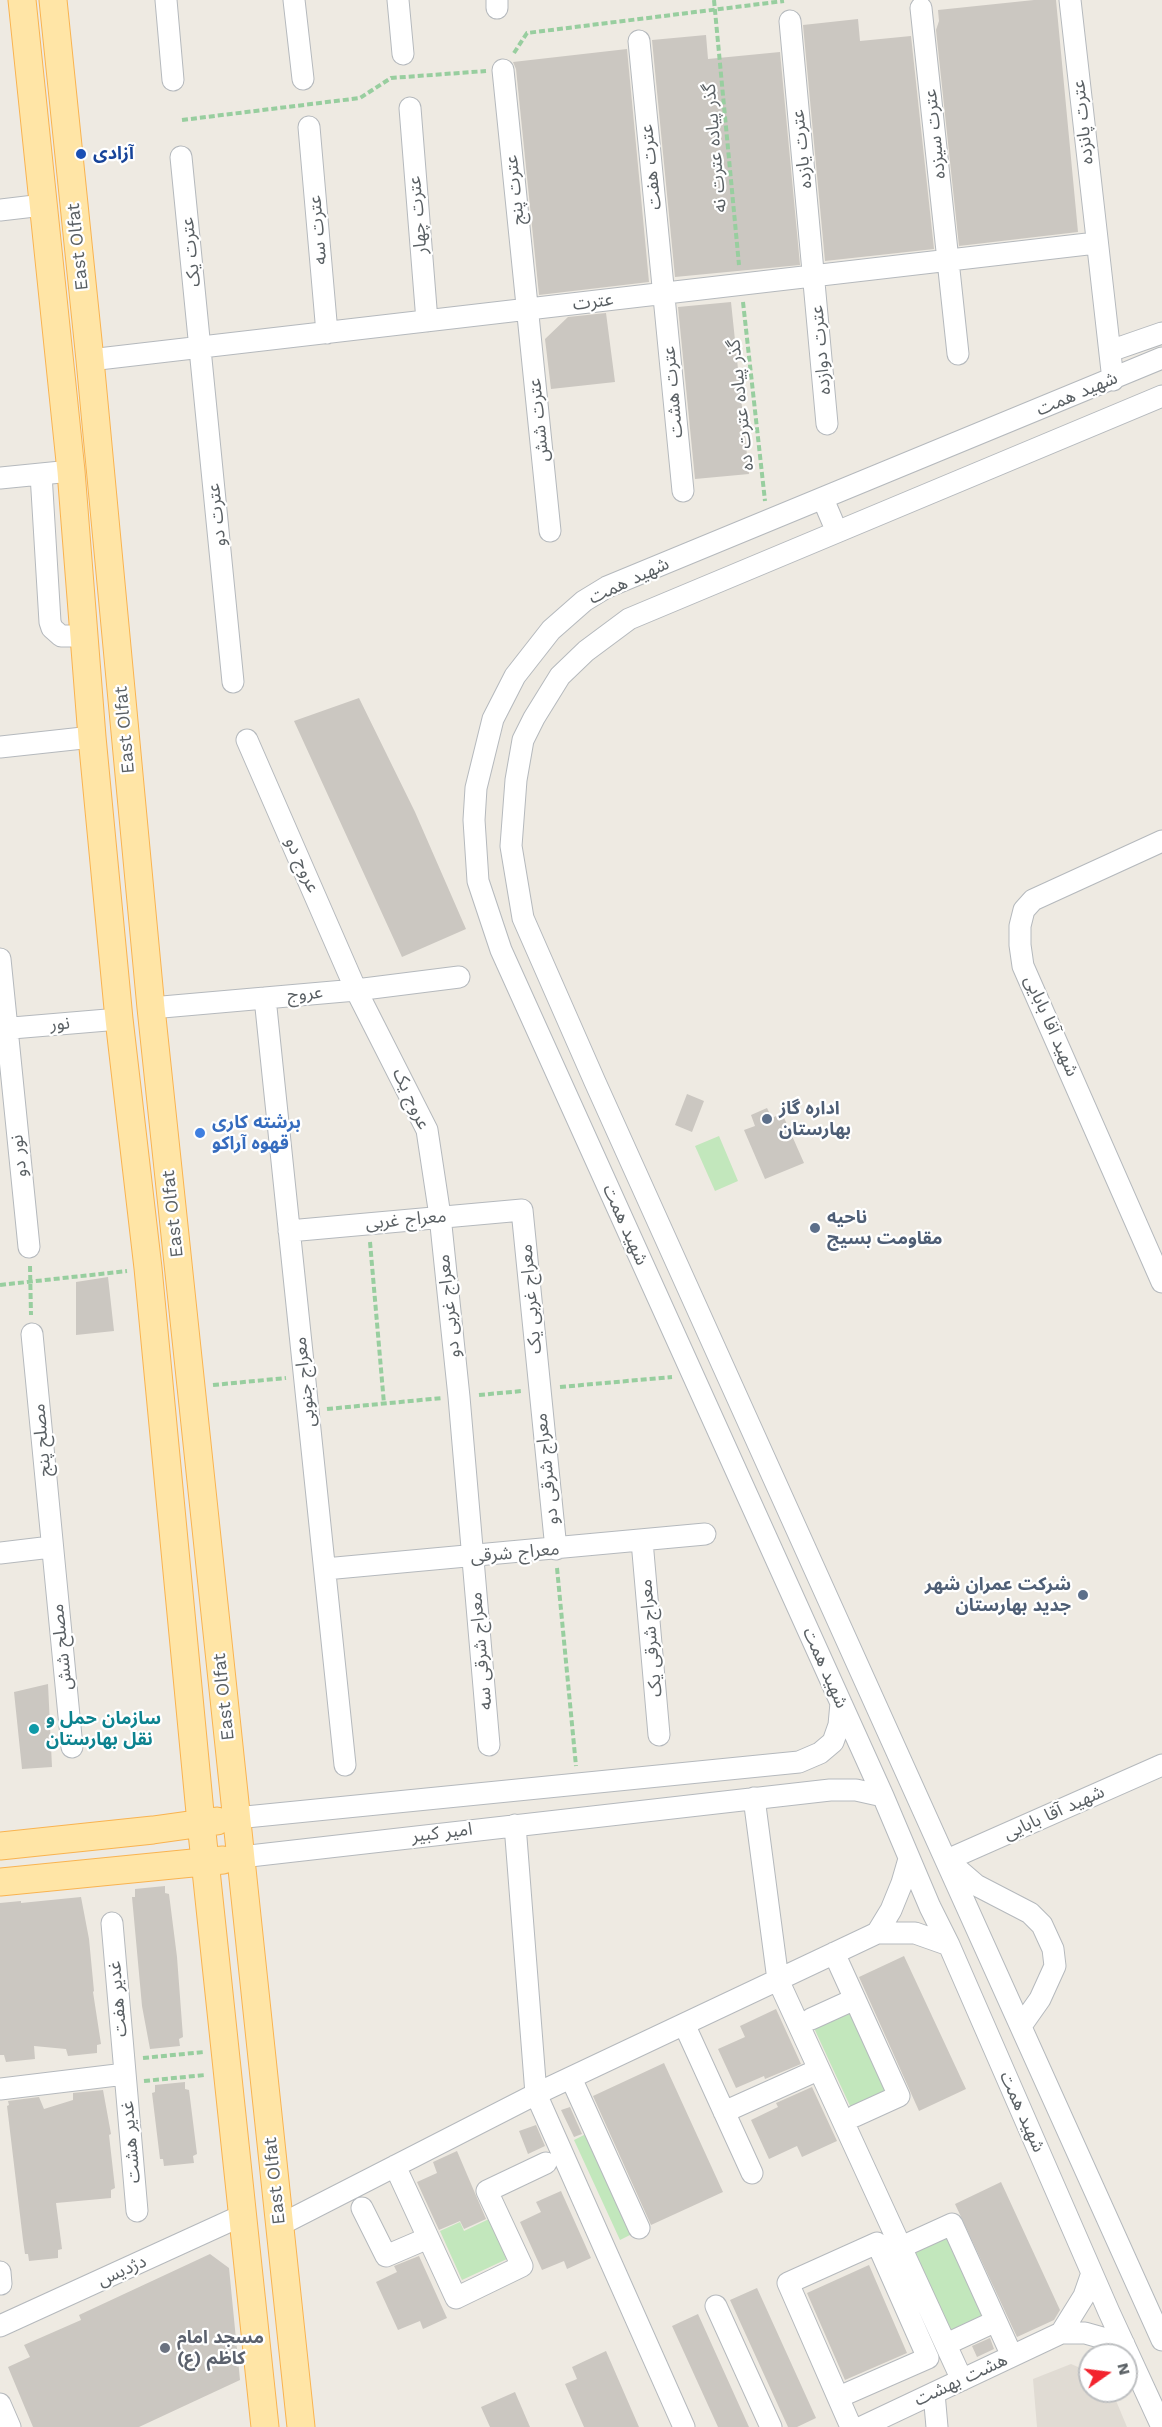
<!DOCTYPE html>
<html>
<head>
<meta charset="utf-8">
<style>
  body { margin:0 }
  #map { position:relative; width:1162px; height:2427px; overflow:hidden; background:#eeeae2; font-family:"Work Sans",sans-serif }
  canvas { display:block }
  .north { position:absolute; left:1078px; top:2343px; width:60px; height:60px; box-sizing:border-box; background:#fff; border:2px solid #bdbfc1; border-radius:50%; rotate:76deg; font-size:16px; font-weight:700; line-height:24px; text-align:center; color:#5a6064 }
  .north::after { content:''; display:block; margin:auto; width:21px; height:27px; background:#f3232e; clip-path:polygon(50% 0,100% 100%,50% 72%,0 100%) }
</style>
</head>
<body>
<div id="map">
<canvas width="1162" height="2427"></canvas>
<div class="north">N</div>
</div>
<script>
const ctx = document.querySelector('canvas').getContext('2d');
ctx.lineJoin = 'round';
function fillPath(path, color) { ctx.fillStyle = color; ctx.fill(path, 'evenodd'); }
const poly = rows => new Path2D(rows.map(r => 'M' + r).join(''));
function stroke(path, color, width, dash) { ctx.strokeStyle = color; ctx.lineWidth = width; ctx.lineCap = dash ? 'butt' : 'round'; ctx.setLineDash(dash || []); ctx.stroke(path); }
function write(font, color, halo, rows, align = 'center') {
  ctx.font = font + ' "Work Sans","Noto Sans Arabic",sans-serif'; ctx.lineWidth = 4.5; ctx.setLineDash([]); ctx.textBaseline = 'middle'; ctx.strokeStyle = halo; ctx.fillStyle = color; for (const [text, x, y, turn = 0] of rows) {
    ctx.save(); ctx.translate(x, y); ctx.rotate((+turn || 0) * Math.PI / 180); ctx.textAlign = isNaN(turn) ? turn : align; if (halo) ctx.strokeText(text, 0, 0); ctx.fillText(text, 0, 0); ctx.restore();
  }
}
fillPath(poly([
  [1071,2364,1090,2372,1090,2391,1112,2391,1127,2427,1037,2427,1033,2379]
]), '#e0dbd3');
fillPath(poly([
  [719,1136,738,1181,715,1191,695,1146],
  [850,2011,887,2091,851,2108,814,2028],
  [586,2134,632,2234,620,2240,574,2140],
  [489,2219,507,2259,462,2280,440,2231,460,2222,464,2231],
  [947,2238,984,2318,948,2335,911,2254]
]), '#c2e7bc');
fillPath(poly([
  [1034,0,1056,0,1078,232,959,246,936,30,939,21,938,10],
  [858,19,860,41,911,36,934,249,825,261,803,25],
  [706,35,708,59,780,52,800,265,675,277,652,40],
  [627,49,649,282,539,295,516,69,513,62],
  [731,302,749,474,695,479,678,307],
  [606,313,615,382,551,389,545,339,568,317],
  [359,698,415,812,466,929,402,957,294,721],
  [687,1094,704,1101,692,1132,675,1125],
  [767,1108,772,1118,782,1113,804,1163,765,1179,744,1130,755,1126,751,1115],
  [108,1277,114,1331,76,1335,76,1282],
  [48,1684,52,1767,22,1769,14,1692],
  [165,1886,165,1893,169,1894,177,1957,183,2037,179,2039,180,2046,150,2049,142,2006,132,1897,135,1897,135,1889],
  [81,1897,89,1939,94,1991,93,1992,101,2044,97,2045,97,2053,68,2056,66,2049,34,2046,35,2059,6,2062,4,2055,0,2055,0,1903,21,1901,21,1903],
  [904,1956,966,2089,919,2111,859,1977],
  [776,2009,801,2064,765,2079,764,2076,736,2088,718,2049,745,2037,740,2026],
  [664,2063,723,2192,651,2225,593,2096],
  [185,2082,185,2089,189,2090,197,2154,193,2156,194,2163,164,2166,163,2159,160,2159,152,2093,155,2092,155,2085],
  [812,2087,837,2141,802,2157,797,2146,769,2159,751,2120,778,2107,776,2103],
  [103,2090,111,2134,109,2135,115,2188,111,2190,111,2198,56,2203,62,2249,58,2250,58,2258,29,2261,28,2254,25,2254,23,2240,7,2106,9,2105,8,2101,39,2097,44,2109,73,2100,73,2093],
  [570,2107,582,2134,574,2137,561,2110],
  [536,2125,545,2146,528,2154,519,2131],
  [457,2151,486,2219,464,2229,460,2221,439,2230,417,2182,437,2173,433,2162],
  [1001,2182,1060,2310,1054,2320,1017,2337,955,2204],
  [561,2191,591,2258,567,2269,564,2261,542,2270,520,2222,541,2212,536,2202],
  [210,2254,229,2268,240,2380,139,2427,33,2427,8,2367,30,2357,24,2345,81,2320,79,2315],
  [419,2256,447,2318,423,2329,420,2321,398,2330,376,2282,397,2272,394,2266],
  [869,2265,907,2353,845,2380,807,2293],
  [757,2288,816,2418,797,2427,788,2427,730,2300],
  [698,2314,749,2427,718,2427,672,2326],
  [990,2338,994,2349,977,2357,972,2346],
  [606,2351,639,2427,584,2427,565,2384,577,2379,572,2367],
  [515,2392,530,2427,490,2427,481,2407]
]), '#cbc7c1');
const minor = poly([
  [166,0,173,80],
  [294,0,303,79],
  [398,0,403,54],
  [497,0,497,8],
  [1070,0,1113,380],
  [921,8,958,354],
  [790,21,827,424],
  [639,41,683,491],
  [503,70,550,531],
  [410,108,427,321],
  [309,127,327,333],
  [181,157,233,682],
  [0,210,43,205],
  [1110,351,1162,333],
  [1162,358,607,587,584,601,551,630,515,676,493,719,476,788,474,820,478,881,501,950,883,1796,930,1907,949,1945,1109,2312,1162,2427],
  [90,360,1096,243],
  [1162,396,629,619,586,651,560,676,534,718,523,740,516,780,511,846,523,918,595,1082,1162,2340],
  [41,474,50,622,52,628,61,636,84,636],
  [0,478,71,471],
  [823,499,837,532],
  [247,740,356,990,427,1130,440,1216,459,1397,489,1745],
  [0,747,92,737],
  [1162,841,1033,900,1024,910,1020,926,1020,945,1023,966,1162,1282],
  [0,959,29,1247],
  [265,998,345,1765],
  [151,1008,356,990,459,977],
  [0,1029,119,1019],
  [289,1231,522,1210,556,1549],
  [32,1334,72,1747],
  [642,1541,659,1735],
  [0,1553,51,1547],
  [325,1569,705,1534],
  [754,1798,778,1980,962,2380],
  [236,1818,799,1762,820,1753,833,1742,839,1725,841,1703],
  [515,1825,536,2094,684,2427],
  [241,1857,830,1790,856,1790,883,1796],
  [909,1859,902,1883,891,1910,877,1933,915,1933,949,1945],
  [112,1923,137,2211],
  [834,1953,899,2096,855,2116],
  [811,2019,855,1999],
  [684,2024,752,2173],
  [1021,2026,1040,1999,1055,1966,1053,1949,1042,1925,1030,1913,976,1885,947,1860,1162,1765],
  [571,2078,639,2228],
  [0,2089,125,2074],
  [724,2112,811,2073],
  [395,2166,456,2298,522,2266,487,2191,546,2163],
  [362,2208,386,2256,428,2238],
  [280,2225,536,2094,877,1933],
  [908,2244,952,2224,1012,2356],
  [0,2272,1,2284],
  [1092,2273,1084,2296,1061,2333,1085,2333,1124,2344],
  [716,2306,771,2427],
  [0,2326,243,2215],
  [951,2342,996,2321],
  [934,2393,937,2427],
  [839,2397,928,2358,877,2243,788,2283,851,2427],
  [0,2404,10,2427],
  [862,2427,1061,2333]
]);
const major = poly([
  [22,0,71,471,92,737,119,1019,148,1268,201,1823,265,2427],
  [53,0,90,360,151,1008,301,2427],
  [0,1846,153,1830,217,1821],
  [0,1882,223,1860]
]);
stroke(minor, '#b5b9bd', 23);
stroke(major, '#f9b350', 29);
stroke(poly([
  [714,0,739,265],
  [514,53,527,33,784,1],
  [182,120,360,98,391,78,486,71],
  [743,302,765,501],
  [370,1242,384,1404],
  [30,1266,31,1315],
  [0,1285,127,1271],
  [213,1385,286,1378],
  [560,1387,672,1377],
  [479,1395,522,1391],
  [327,1409,442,1398],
  [557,1568,576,1766],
  [143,2058,204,2052],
  [144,2081,205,2075]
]), '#98ce9f', 4, [6, 3]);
stroke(minor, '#fff', 21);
stroke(major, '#ffe5a6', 27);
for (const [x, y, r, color] of [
  [81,154,6,"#1a4fb4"],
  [767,1119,6,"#5c6f8a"],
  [200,1133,6,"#3f7fe0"],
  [815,1228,6,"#5c6f8a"],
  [1083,1595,6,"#5c6f8a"],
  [34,1729,6,"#0f9aa8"],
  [165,2348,6,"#6b7280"]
]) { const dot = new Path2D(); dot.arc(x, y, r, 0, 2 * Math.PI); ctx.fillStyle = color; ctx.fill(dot); stroke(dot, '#fff', 2); }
write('18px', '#5a6064', '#fff', [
  ["عترت پانزده",1083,122,-96],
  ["عترت سیزده",935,134,-96],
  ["گذر پیاده عترت نه",715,148,-95],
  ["عترت یازده",802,149,-96],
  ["عترت هفت",651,167,-96],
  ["عترت پنج",515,190,-96],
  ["عترت چهار",418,215,-95],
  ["عترت سه",318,230,-95],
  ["East Olfat",78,247,-96],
  ["عترت یک",191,252,-96],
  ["عترت",593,302,-7],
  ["عترت دوازده",821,350,-95],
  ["عترت هشت",673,392,-95],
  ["شهید همت",1077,394,-23],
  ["گذر پیاده عترت ده",741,405,-96],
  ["عترت شش",539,420,-96],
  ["عترت دو",217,515,-96],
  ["شهید همت",629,581,-25],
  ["East Olfat",125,730,-95],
  ["عروج دو",302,865,66],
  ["عروج",305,994,-5],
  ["نور",60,1024,-5],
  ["شهید آقا بابایی",1051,1026,66],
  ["عروج یک",411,1099,65],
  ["نور دو",19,1156,-96],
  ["East Olfat",173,1214,-96],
  ["معراج غربی",406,1220,-5],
  ["شهید همت",625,1225,66],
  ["معراج غربی یک",531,1299,-95],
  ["معراج غربی دو",449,1306,-96],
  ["معراج جنوبی",305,1382,-96],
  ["مصلح پنج",42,1440,-95],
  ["معراج شرقی دو",547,1469,-96],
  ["معراج شرقی",515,1553,-5],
  ["معراج شرقی یک",651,1638,-95],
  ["مصلح شش",62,1647,-96],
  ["معراج شرقی سه",481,1651,-95],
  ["شهید همت",825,1668,66],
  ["East Olfat",224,1697,-96],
  ["شهید آقا بابایی",1054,1813,-24],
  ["امیر کبیر",442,1833,-7],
  ["غدیر هفت",118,1999,-95],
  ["شهید همت",1022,2112,66],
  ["غدیر هشت",131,2142,-95],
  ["East Olfat",275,2181,-96],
  ["دژدیس",122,2271,-24],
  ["هشت بهشت",961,2380,-25]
]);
write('bold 18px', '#164399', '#fff', [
  ["آزادی",93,154]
], 'left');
write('bold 18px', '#4e5e75', '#fff', [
  ["اداره گاز",779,1109],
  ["بهارستان",779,1130],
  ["ناحیه",827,1218],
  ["مقاومت بسیج",827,1239],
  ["شرکت عمران شهر",1071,1585,"right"],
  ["جدید بهارستان",1071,1606,"right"]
], 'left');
write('bold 18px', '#366cbe', '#fff', [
  ["برشته کاری",212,1123],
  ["قهوه آراکو",212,1144]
], 'left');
write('bold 18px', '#0d838f', '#fff', [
  ["سازمان حمل و",46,1719],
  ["نقل بهارستان",46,1740]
], 'left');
write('bold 18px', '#5b616d', '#fff', [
  ["مسجد امام",177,2338],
  ["کاظم (ع)",177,2359]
], 'left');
</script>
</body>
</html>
